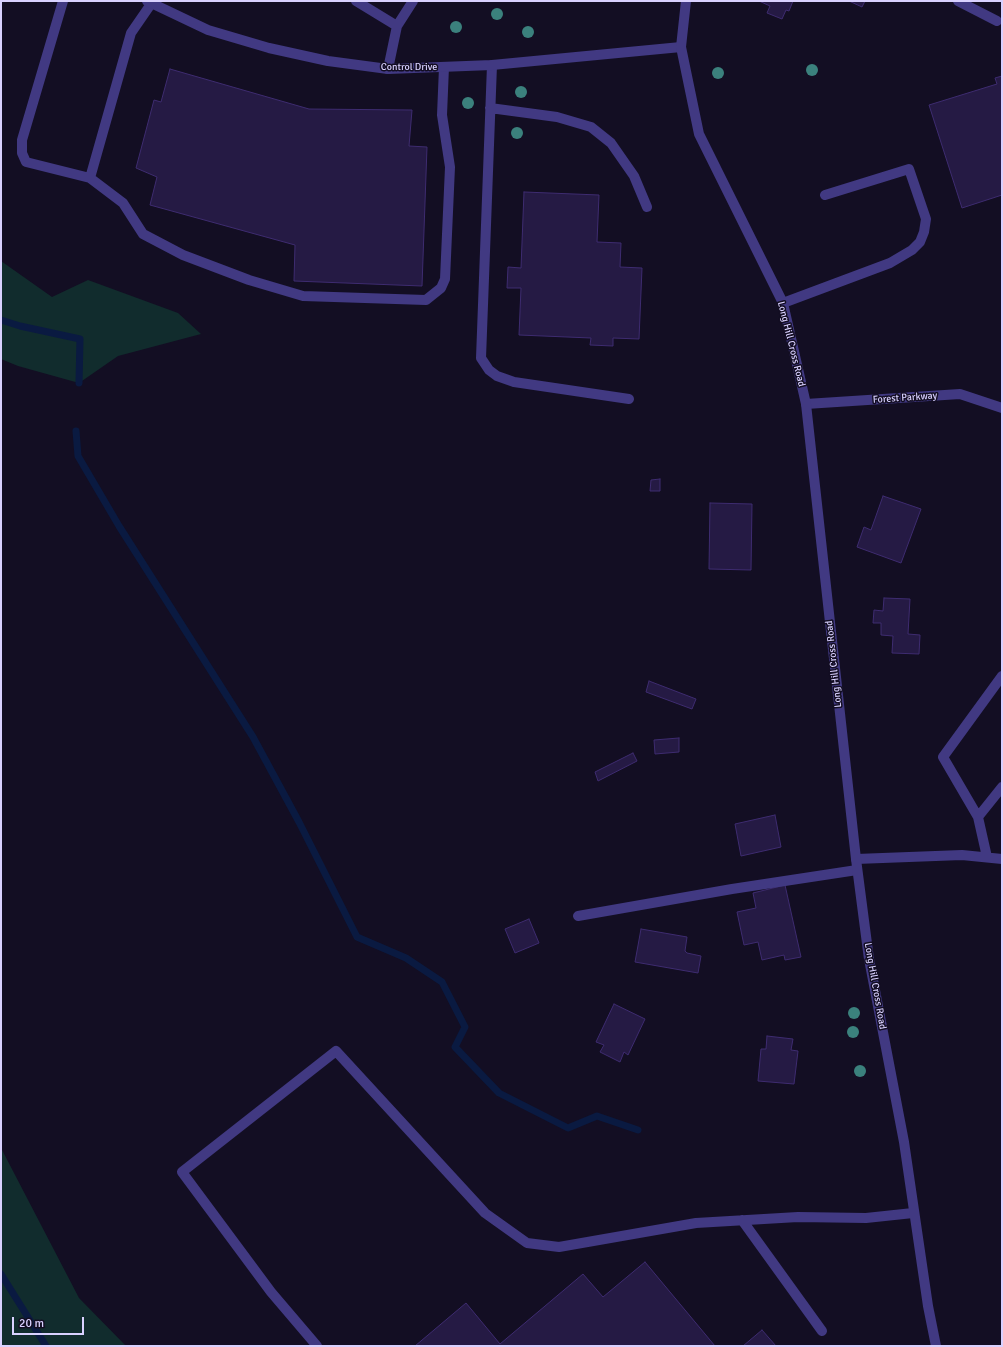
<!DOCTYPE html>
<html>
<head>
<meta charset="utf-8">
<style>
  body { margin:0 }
  #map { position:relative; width:1003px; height:1347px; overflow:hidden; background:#130e23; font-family:Signika,sans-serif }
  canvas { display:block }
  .frame { position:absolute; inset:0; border:2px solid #d9d1ff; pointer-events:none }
  .scale { position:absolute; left:12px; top:1317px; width:72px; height:18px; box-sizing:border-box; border:2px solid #d9d1ff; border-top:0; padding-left:5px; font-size:12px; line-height:14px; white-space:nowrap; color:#d9d1ff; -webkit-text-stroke:3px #130e23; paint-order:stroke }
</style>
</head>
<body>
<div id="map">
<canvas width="1003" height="1347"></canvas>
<div class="frame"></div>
<div class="scale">20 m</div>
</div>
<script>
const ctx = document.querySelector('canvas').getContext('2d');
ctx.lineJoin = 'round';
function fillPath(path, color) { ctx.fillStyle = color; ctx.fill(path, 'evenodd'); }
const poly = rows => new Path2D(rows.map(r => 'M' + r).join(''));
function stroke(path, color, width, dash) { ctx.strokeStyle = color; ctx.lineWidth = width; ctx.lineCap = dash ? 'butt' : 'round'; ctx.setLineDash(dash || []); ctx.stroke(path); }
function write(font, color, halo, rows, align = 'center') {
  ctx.font = font + ' Signika,sans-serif'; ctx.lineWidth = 3; ctx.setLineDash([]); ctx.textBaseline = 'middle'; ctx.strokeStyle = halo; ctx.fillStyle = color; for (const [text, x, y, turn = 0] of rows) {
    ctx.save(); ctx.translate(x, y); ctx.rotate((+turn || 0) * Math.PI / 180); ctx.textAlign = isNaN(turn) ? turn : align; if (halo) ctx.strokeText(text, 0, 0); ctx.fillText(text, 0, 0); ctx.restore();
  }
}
fillPath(poly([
  [1,261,52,297,88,280,178,313,201,334,118,356,79,383,18,366,1,359],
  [1,1148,79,1298,126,1346,1,1346]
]), '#112c2d');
stroke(poly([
  [1,320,20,326,80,339,79,383],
  [76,431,78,456,119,526,253,737,299,822,357,937,406,958,442,982,465,1027,455,1047,499,1093,568,1128,597,1116,638,1130],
  [1,1274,46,1346]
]), '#0a1a41', 7);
const building = poly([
  [759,1,793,1,789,11,786,10,782,19,767,13,770,6,759,1],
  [849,1,865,1,862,7,849,1],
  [170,69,309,109,412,110,409,146,427,147,422,286,294,281,295,245,150,205,157,177,136,168,154,100,161,102,170,69],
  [1002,76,1002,195,962,208,929,105,997,84,995,78,1002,76],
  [524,192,599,195,597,242,621,243,620,267,642,268,639,339,613,338,613,346,590,345,591,338,519,335,521,288,507,288,508,267,521,268,524,192],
  [660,479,660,491,650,491,651,480,660,479],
  [883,496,921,509,901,563,857,547,864,527,871,530,883,496],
  [710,503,752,504,751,570,709,569,710,503],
  [884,598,910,599,908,634,920,635,919,654,892,653,893,636,881,635,881,623,873,623,874,610,883,611,884,598],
  [649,681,696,699,692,709,646,692,649,681],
  [679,738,679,752,655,754,654,740,679,738],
  [633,753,637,761,598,781,595,772,633,753],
  [775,815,781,847,741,856,735,824,775,815],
  [785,885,801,957,785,960,784,955,762,960,758,942,744,945,737,912,756,908,753,893,785,885],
  [529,919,539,943,515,953,505,929,529,919],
  [641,929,687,937,685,951,687,953,701,956,698,973,635,962,641,929],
  [614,1004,645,1019,628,1055,624,1052,620,1062,600,1052,604,1045,596,1042,614,1004],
  [767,1036,793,1039,791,1050,798,1051,794,1084,758,1081,761,1049,766,1049,767,1036],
  [645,1262,715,1346,415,1346,466,1303,500,1344,583,1274,603,1297,645,1262],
  [762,1330,776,1346,743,1346,762,1330]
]);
fillPath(building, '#251a44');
stroke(building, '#3e2c70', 1);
stroke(poly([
  [63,1,22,140,22,153,26,162,90,178,123,203,143,234,183,255,249,280,303,296,426,300,441,288,445,279,450,167,442,115,444,67],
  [356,1,397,26],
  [958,1,997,21],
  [492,65,481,358,489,370,497,376,514,382,629,399],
  [388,69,397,26,413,1],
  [490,108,557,117,591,127,611,143,634,176,647,207],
  [90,178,131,33,151,4],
  [783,303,890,263,912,250,920,242,924,232,926,219,909,169,825,195],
  [978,817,1002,787],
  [987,857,978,817,943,757,1002,676],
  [856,859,962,855,1002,859],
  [578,916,732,889,857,870],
  [742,1220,822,1331],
  [317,1346,271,1292,182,1172,336,1051,485,1213,527,1243,559,1247,696,1223,798,1217,866,1218,913,1213]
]), '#413982', 10);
stroke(poly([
  [147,1,208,30,269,48,328,61,388,69,492,65,681,47],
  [806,404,960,394,1002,408]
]), '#413982', 10);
stroke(poly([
  [686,1,681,47,699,134,783,303,806,404,856,859,869,959,904,1142,928,1306,936,1346]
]), '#413982', 10);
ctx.fillStyle = '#3b817d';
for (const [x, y] of [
  [497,14],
  [456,27],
  [528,32],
  [812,70],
  [718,73],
  [521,92],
  [468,103],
  [517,133],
  [854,1013],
  [853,1032],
  [860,1071]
]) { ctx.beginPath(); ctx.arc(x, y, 6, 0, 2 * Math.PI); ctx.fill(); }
write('10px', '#d9d1ff', '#130e23', [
  ["Control Drive",409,67],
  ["Long Hill Cross Road",791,344,76],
  ["Forest Parkway",905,398,-4],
  ["Long Hill Cross Road",834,664,-96],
  ["Long Hill Cross Road",875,986,80]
]);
</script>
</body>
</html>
